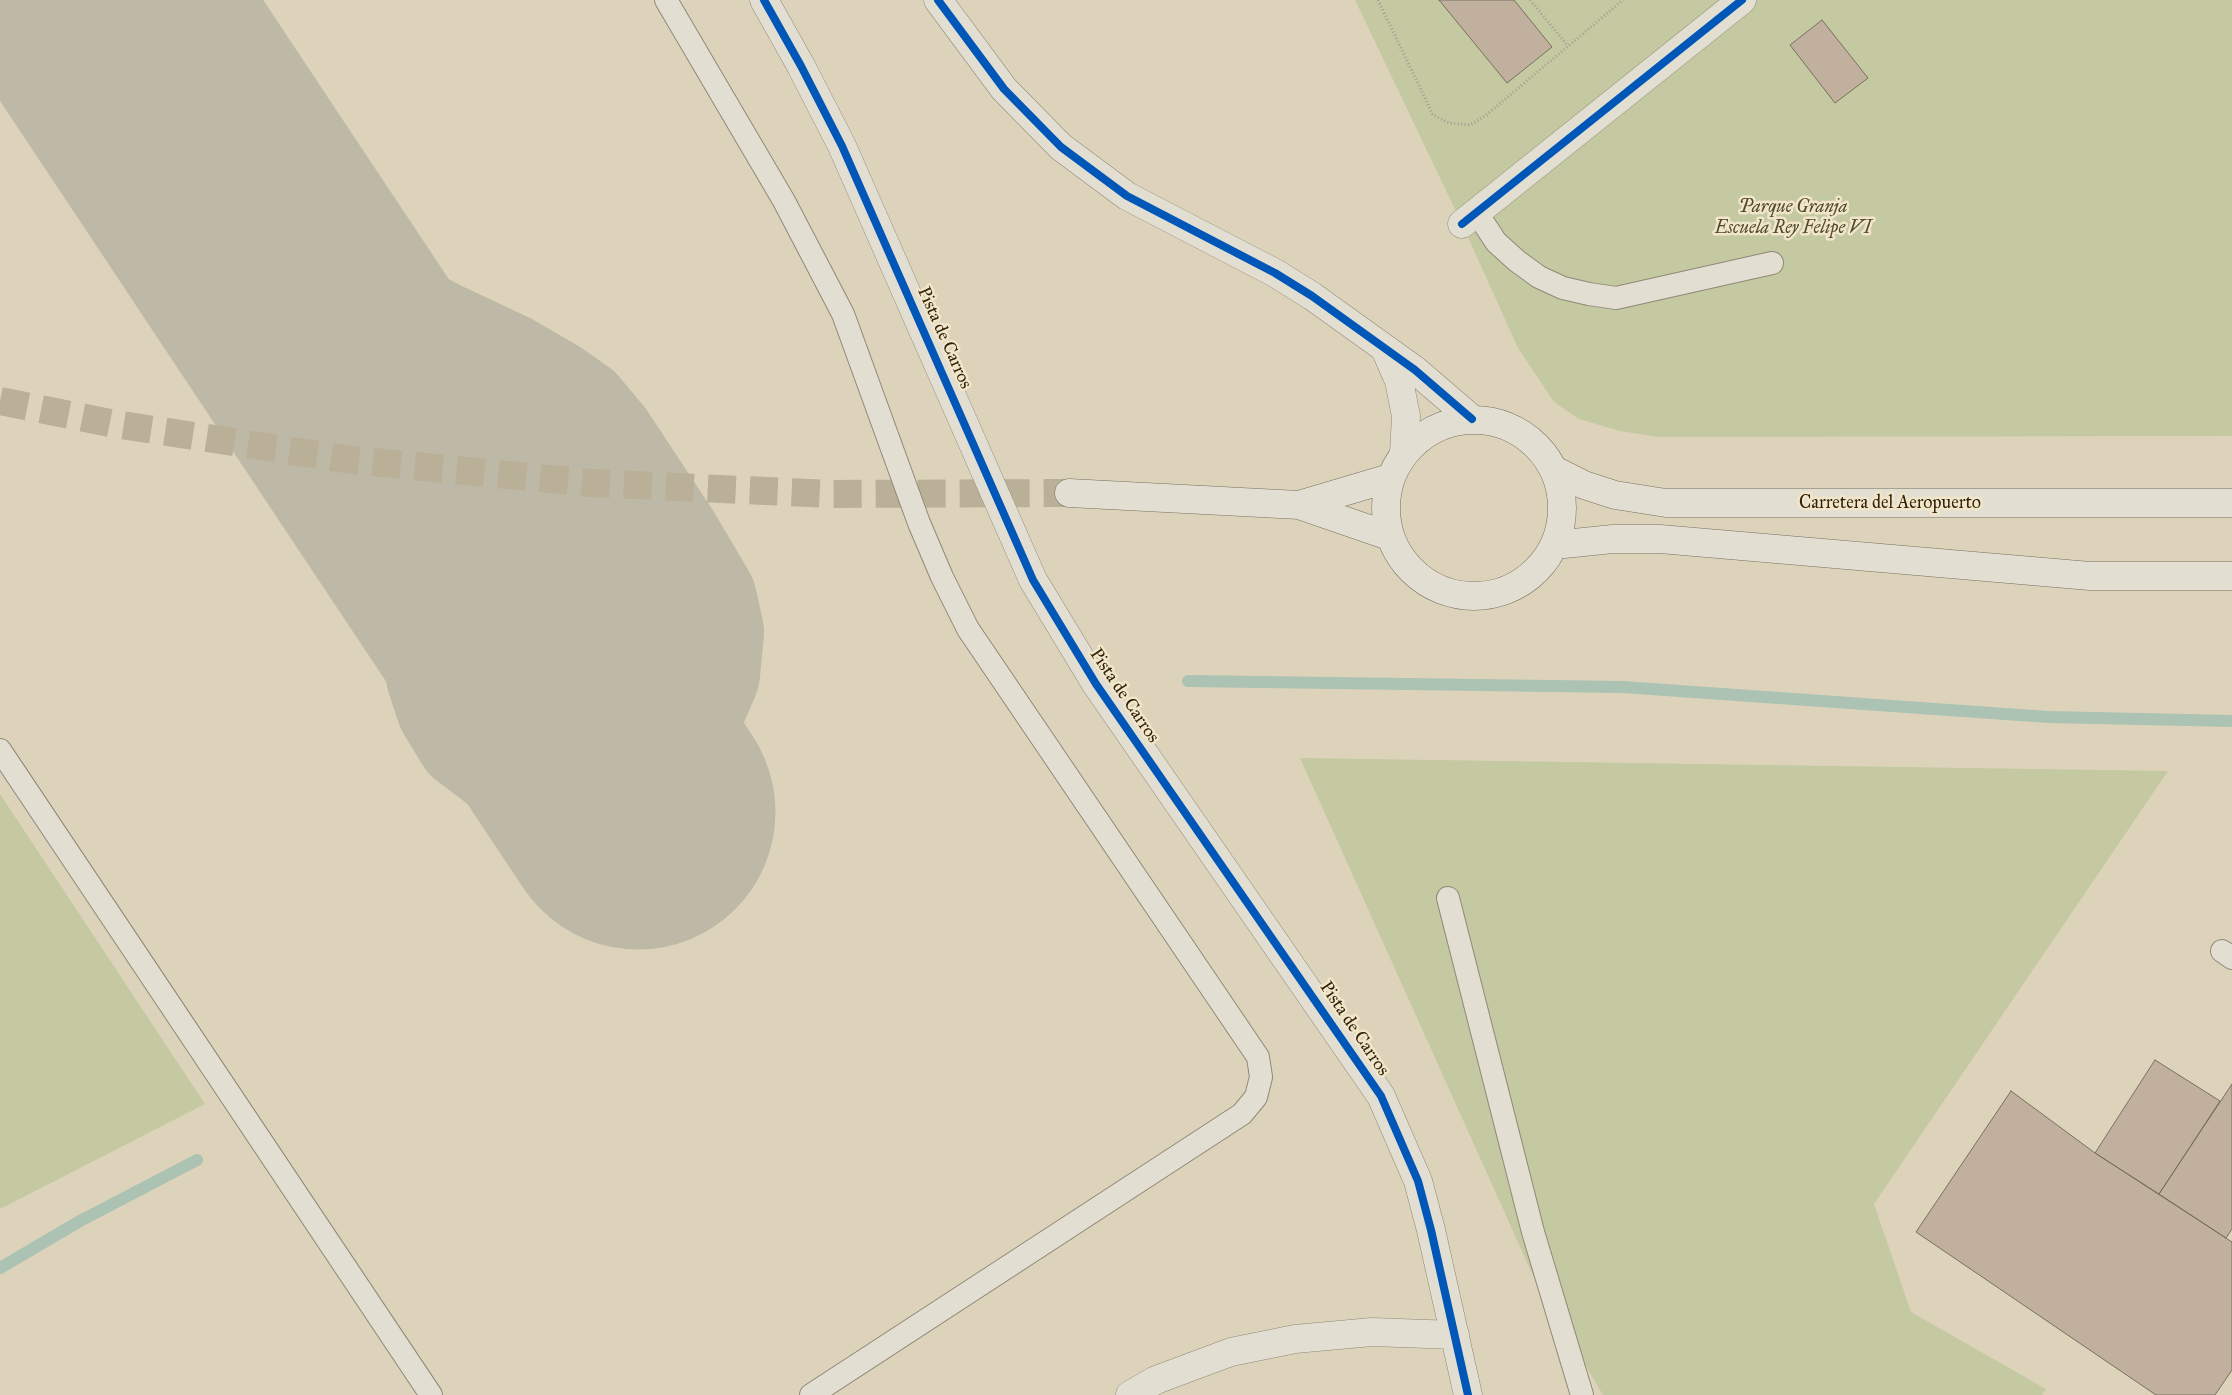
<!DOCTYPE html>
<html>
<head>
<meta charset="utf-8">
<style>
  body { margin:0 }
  canvas { display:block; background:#dcd3ba }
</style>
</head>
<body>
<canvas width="2232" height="1395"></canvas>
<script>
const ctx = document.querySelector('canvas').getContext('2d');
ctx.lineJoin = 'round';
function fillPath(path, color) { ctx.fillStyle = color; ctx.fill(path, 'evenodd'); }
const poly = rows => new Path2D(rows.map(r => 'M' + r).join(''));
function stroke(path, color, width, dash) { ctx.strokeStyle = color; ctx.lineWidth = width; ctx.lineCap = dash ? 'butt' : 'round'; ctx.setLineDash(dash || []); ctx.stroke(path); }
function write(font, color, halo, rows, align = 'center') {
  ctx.font = font + ' "IM FELL Great Primer",serif'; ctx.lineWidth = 5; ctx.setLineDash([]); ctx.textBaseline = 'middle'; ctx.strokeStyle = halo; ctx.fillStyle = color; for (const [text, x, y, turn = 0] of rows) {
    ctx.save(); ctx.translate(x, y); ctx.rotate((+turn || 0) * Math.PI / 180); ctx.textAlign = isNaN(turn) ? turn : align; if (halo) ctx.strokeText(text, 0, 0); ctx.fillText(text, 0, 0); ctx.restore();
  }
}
fillPath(poly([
  [1355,0,2232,0,2232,436,1658,437,1620,431,1579,419,1554,402,1518,348,1462,224],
  [1300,758,2168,771,1874,1204,1911,1312,2046,1389,2042,1395,1603,1395,1535,1280],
  [0,794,205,1104,0,1209]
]), '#c4c9a1');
stroke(poly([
  [1188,681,1623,687,2048,717,2232,721],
  [0,1268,80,1221,197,1160]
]), '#acc2b2', 12);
stroke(poly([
  [191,139,262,231,287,257,439,336,507,368,550,393,577,412,602,442,666,539,702,600,709,632,705,674,692,704,673,733,641,758,596,779,557,780,511,768,470,737,451,706,441,676,438,629,448,552,448,535,441,512]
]), '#beb8a6', 110);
stroke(poly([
  [98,0,638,812]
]), '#beb8a6', 275);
const building = poly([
  [1439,0,1514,0,1552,47,1507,83,1439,0],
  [1822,20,1868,78,1835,103,1790,45,1822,20],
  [2155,1060,2220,1101,2159,1194,2095,1153,2155,1060],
  [2232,1084,2232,1229,2226,1238,2159,1194,2232,1084],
  [2011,1091,2095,1153,2232,1242,2232,1370,2215,1395,2156,1395,1916,1232,2011,1091]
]);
fillPath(building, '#c1b09d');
stroke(building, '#777060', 1);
stroke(poly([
  [0,401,115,424,352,460,591,483,830,494,1069,493]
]), '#baaf97', 28, [28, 14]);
const lane = poly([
  [666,0,784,201,843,314,919,523,942,577,968,629,1258,1057,1261,1077,1256,1097,1242,1114,811,1395],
  [1477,213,1496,242,1517,261,1539,277,1563,288,1589,294,1616,298,1772,263],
  [0,750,431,1395],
  [1448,898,1533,1232,1582,1395],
  [2222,951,2232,958]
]);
const street = poly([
  [764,0,801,66,842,146,1033,580,1096,684,1381,1096,1418,1181,1431,1230,1468,1395],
  [938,0,1004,89,1061,147,1127,196,1275,273,1312,296,1415,370,1472,419],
  [1462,224,1742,0],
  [1385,349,1399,381,1406,416,1404,453],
  [1130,1395,1156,1380,1231,1352,1295,1339,1372,1332,1455,1335]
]);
const secondary = poly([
  '1386 508a88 88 0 1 1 176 0a88 88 0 1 1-176 0Z',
  [1554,470,1584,485,1615,495,1666,503,2232,503],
  [1069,493,1299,505,1389,536],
  [1299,505,1390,478],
  [1554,545,1613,539,1660,539,2090,576,2232,576]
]);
stroke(lane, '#908877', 24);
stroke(street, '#908877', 29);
stroke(secondary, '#777060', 29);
stroke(poly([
  [1378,0,1433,115,1449,123,1470,125,1485,116,1623,0],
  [1530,0,1568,46]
]), '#a19d91', 3, [1, 2.5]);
stroke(lane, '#e3ded2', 22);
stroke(street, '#e3ded2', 28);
stroke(secondary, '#e3ded2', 28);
stroke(poly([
  [764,0,801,66,842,146,1033,580,1096,684,1381,1096,1418,1181,1431,1230,1468,1395],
  [938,0,1004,89,1061,147,1127,196,1275,273,1312,296,1415,370,1472,419],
  [1462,224,1742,0]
]), '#0057b8', 8);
write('italic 18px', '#51492c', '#f1e6c9', [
  ["Parque Granja",1793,208],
  ["Escuela Rey Felipe VI",1793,229]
]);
write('18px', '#31210b', '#f1e6c9', [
  ["Pista de Carros",944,338,66],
  ["Carretera del Aeropuerto",1890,504],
  ["Pista de Carros",1124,696,56],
  ["Pista de Carros",1354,1029,56]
]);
</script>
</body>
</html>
